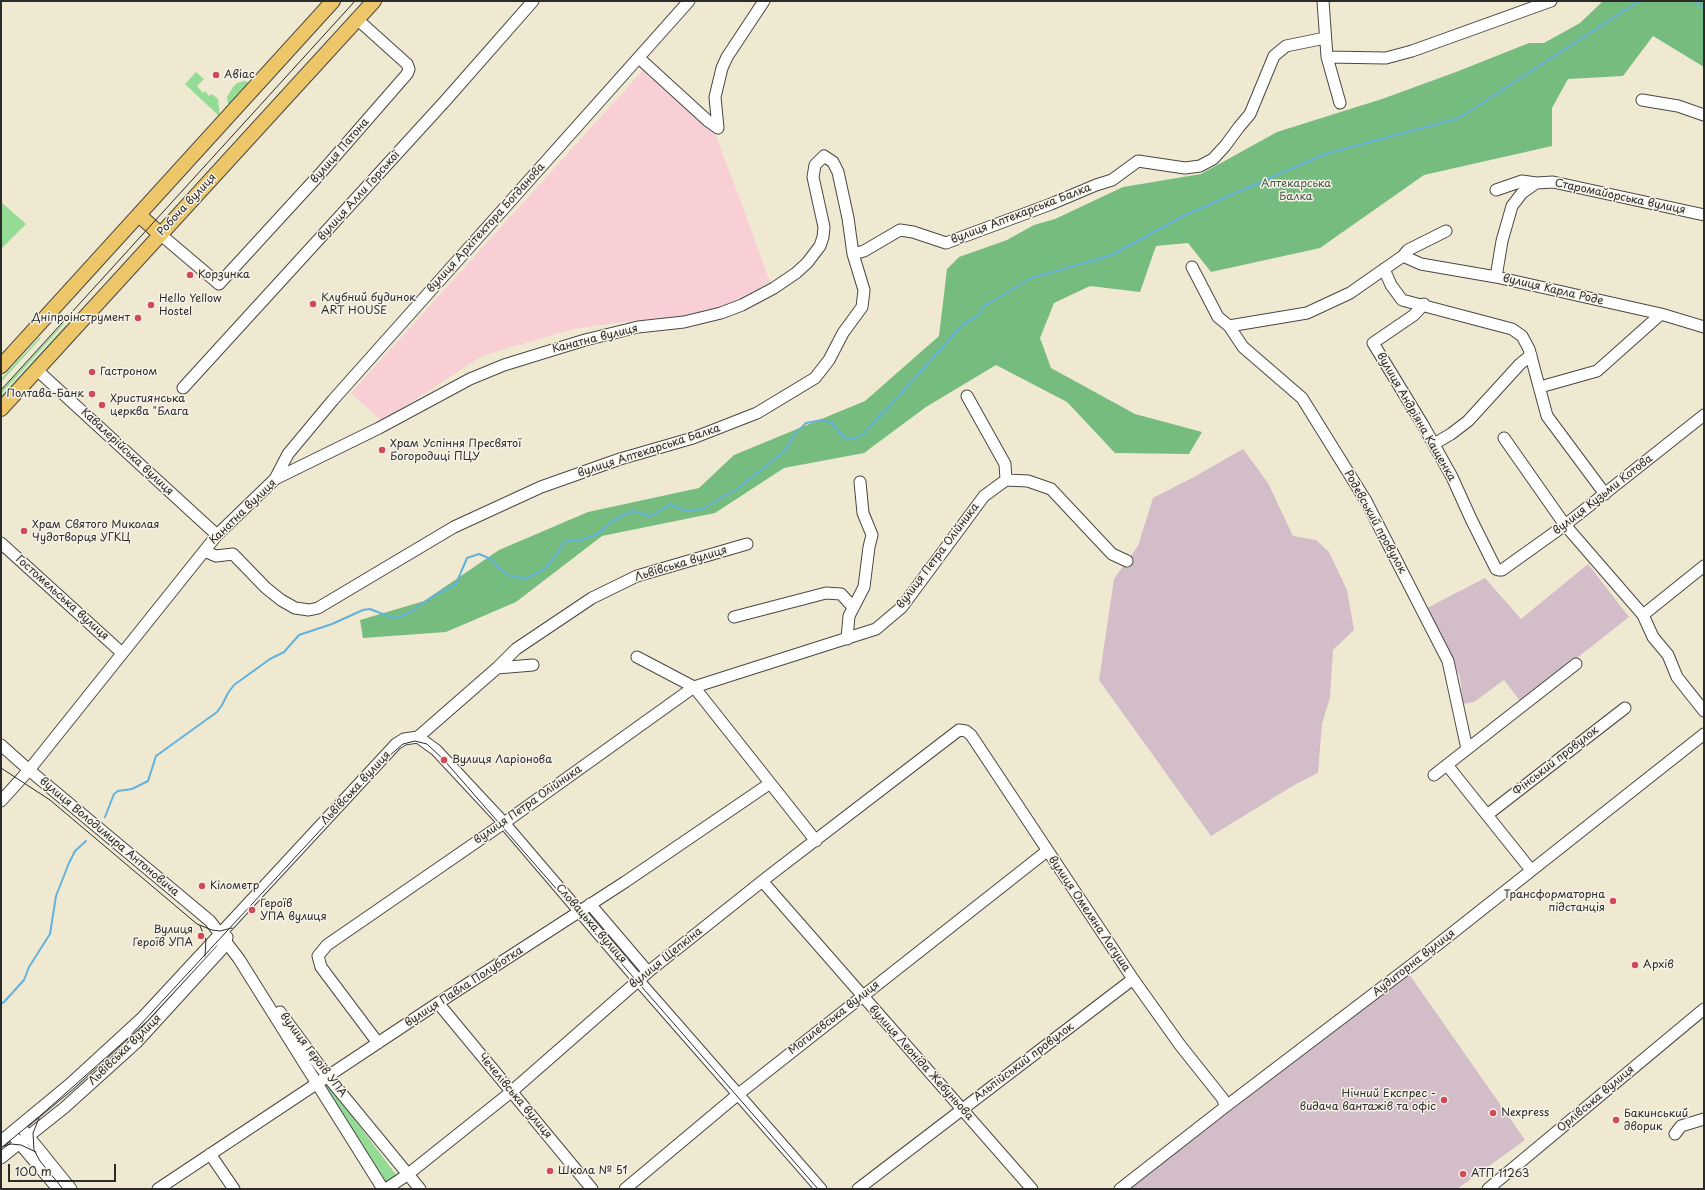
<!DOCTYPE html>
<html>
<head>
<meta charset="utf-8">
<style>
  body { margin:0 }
  #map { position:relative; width:1705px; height:1190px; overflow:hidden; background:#f0e9d2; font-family:"Playpen Sans",sans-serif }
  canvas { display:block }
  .frame { position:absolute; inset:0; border:2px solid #2b2b2b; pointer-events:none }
  .scale { position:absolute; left:8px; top:1164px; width:108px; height:18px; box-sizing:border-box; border:2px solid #2b2b2b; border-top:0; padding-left:5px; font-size:12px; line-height:14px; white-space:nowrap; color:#2b2b2b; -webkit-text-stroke:3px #f7f3e8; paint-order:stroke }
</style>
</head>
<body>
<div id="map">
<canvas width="1705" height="1190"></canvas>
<div class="frame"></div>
<div class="scale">100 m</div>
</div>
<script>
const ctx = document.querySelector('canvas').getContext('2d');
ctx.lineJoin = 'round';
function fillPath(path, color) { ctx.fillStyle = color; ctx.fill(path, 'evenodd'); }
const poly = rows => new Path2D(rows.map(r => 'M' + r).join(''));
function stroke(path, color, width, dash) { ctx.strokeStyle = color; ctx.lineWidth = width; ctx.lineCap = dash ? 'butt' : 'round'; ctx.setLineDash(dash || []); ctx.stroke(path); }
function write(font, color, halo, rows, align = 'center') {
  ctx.font = font + ' "Playpen Sans",sans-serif'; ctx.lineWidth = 3; ctx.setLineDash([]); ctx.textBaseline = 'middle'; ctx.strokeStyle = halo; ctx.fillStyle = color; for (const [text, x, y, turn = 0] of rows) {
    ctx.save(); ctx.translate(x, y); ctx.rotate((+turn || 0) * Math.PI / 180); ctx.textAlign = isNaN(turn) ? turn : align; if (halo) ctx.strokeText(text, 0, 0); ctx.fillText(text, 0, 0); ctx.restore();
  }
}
fillPath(poly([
  [645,68,714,131,741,202,770,282,723,308,690,318,646,319,573,329,482,356,382,421,351,393]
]), '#f7cfd4');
fillPath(poly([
  [1243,449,1268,483,1293,536,1316,540,1329,552,1347,590,1354,630,1333,650,1330,697,1322,724,1318,773,1296,784,1211,836,1099,680,1114,579,1138,546,1153,498,1192,478],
  [1588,564,1629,617,1521,702,1504,680,1474,702,1463,704,1460,677,1427,608,1485,578,1521,619],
  [1409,974,1525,1140,1457,1189,1129,1189]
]), '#d2bdc8');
fillPath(poly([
  [196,72,204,79,197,86,203,93,205,91,209,96,212,94,218,99,220,117,185,84],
  [245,81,249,83,248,85,230,105,228,104,227,97,233,87,237,83],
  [1,202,26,224,1,249],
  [63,323,64,324,1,394,1,391],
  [66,325,67,326,1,399,1,396],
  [40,337,41,338,1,382,1,379],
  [328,1084,397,1176,385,1184,324,1087]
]), '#94dc96');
fillPath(poly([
  [1603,1,1704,1,1704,67,1653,36,1623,76,1568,79,1552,108,1552,146,1424,175,1320,248,1211,272,1188,243,1156,246,1140,292,1090,286,1054,303,1040,338,1051,368,1135,414,1202,432,1189,454,1115,453,1067,402,996,365,926,407,864,453,784,468,715,513,602,536,516,602,446,632,363,638,360,620,424,601,499,550,588,512,699,488,734,455,865,401,939,336,947,269,959,257,1007,240,1034,225,1055,219,1123,187,1201,174,1277,132,1382,99,1456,72,1529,43,1544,43,1580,23]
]), '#77bc7f');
stroke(poly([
  [1696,1,1704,8],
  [105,817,114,794,118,791,132,789,148,781,156,756,217,712,222,705,228,693,234,685,270,659,284,652,299,635,332,624,363,610,370,609,393,618,405,615,432,597,456,584,467,558,479,554,491,559,500,569,512,577,525,578,536,574,548,566,565,542,570,540,578,541,598,534,611,522,628,513,633,511,649,516,655,514,669,504,686,511,703,509,737,489,786,450,794,435,806,423,822,420,832,423,845,439,855,439,862,435,897,398,963,324,976,317,982,311,981,308,1031,278,1112,255,1183,216,1325,154,1459,118,1639,1],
  [1,1004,4,1002,24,980,29,967,50,934,56,896,69,863,75,851,86,841]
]), '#62b2dc', 2);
const minor = poly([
  [1323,1,1327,57,1340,103],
  [1327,57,1386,58,1412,51,1551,1],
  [639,58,708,121,718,128],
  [1642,100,1678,106,1704,115],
  [718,128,715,97,722,68,727,57,764,1],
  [1496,190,1522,181,1536,183],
  [160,234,219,284,319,175,407,74,409,69,407,64,357,19],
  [1403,256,1421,264,1496,277,1661,314,1704,327],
  [1192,267,1218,317,1229,326,1243,347,1302,398,1366,501,1448,661,1467,749],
  [1384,269,1391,285,1402,300,1512,329,1522,336,1529,349,1547,416,1605,494],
  [1496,277,1502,241,1512,206,1522,193,1536,183,1553,182,1704,215],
  [1424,304,1414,315,1373,343,1423,425,1452,477,1471,519,1496,569,1499,570,1502,570,1565,525,1704,415],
  [1229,326,1307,313,1350,293,1403,256,1408,250,1446,231],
  [37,370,217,535],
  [1540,387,1597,371,1661,314],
  [183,388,446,100,533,1],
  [967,396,1005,464,1006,480],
  [1504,438,1565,525,1643,615,1653,637,1668,655,1677,677,1704,711],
  [1434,444,1451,434,1468,421,1520,364,1531,355],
  [275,479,288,454,333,400,689,1],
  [1,543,122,653],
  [204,551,216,556,233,554,266,588,281,600,295,608,309,610,318,608,454,527,541,487,620,459,693,438,757,413,815,378,829,360,843,333,862,307,864,290,853,254,864,251,900,230,913,232,946,243,1051,204,1096,185,1112,180,1138,161,1185,168,1200,166,1213,159,1225,146,1239,127,1250,114,1274,56,1286,46,1325,38],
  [1643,615,1704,566],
  [734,617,826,593,841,594,853,607],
  [847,639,849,616,864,587,869,547,872,535,863,513,860,482],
  [637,657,694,687,816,841],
  [497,668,533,665],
  [418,737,436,750,504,823,638,980,821,1189],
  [1,745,29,770,210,921,239,959,383,1189],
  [1447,765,1531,870],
  [1434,775,1576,664],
  [1,801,29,770,217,535,275,479,379,428,470,379,504,365,585,340,638,327,684,322,721,313,742,305,774,288,796,273,807,263,820,246,823,237,824,227,813,177,815,165,824,156,833,162,838,172,848,218,853,254],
  [1487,815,1625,708],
  [763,882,1032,1189],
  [590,904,648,972],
  [438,1003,592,1189],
  [280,1012,328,1077,420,1189],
  [378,1043,321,967,318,956,327,945,504,823,694,687,876,629,902,607,984,496,1006,480,1028,481,1051,489,1112,554,1127,561],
  [25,1132,71,1189],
  [1675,1134,1681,1126,1704,1119],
  [15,1138,58,1189],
  [1,1141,70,1084,143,1017,396,744,404,739,418,737,497,668,516,649,592,598,637,576,747,544],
  [210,1154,234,1189],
  [1,1158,64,1108,136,1043,221,950,226,942,227,937],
  [158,1189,438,1003,625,882,769,784],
  [386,1189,407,1175,511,1092,648,972,770,875,959,730,966,731,971,735,1133,979,1180,1045,1223,1099,1225,1107],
  [625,1189,736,1096,1047,851],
  [858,1189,1133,979],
  [1120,1189,1225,1107,1413,964,1704,734],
  [1488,1189,1704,1009]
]);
const major = poly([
  [139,215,160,234],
  [1,366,333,1],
  [1,409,374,1]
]);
stroke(minor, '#494844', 13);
stroke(major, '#494844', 16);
stroke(minor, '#fff', 11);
stroke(major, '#ecc669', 14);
stroke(poly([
  [1,390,355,1],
  [1,768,50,800,197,924,212,930,220,931,232,928],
  [200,926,206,940,205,956],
  [39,1118,33,1133,34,1150,40,1161,63,1189],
  [4,1146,11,1144,21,1145,36,1152],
  [1,1148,41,1115,128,1038,388,757,403,744,415,741,427,744,444,760,818,1189]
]), '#2b2b2b', 1);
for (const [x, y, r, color] of [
  [216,75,4,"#d1495b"],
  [190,275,4,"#d1495b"],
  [313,304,4,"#d1495b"],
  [151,305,4,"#d1495b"],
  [138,318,4,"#d1495b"],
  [92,372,4,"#d1495b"],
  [92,394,4,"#d1495b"],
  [102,405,4,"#d1495b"],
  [382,450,4,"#d1495b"],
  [24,531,4,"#d1495b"],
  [444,760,4,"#d1495b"],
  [202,886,4,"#d1495b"],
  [1613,901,4,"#d1495b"],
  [252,910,4,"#d1495b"],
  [201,936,4,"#d1495b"],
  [1635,965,4,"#d1495b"],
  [1444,1100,4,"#d1495b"],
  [1493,1113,4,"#d1495b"],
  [1616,1120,4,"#d1495b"],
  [550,1171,4,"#d1495b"],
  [1463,1174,4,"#d1495b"]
]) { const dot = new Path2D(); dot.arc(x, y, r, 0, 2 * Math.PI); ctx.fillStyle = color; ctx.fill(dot); stroke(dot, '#f7f3e8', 1.5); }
write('11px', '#2b2b2b', '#f7f3e8', [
  ["Авіас",224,75],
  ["Корзинка",198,275],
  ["Клубний будинок",321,298],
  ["ART HOUSE",321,311],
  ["Hello Yellow",159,299],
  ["Hostel",159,312],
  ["Дніпроінструмент",130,318,"right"],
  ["Гастроном",100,372],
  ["Полтава-Банк",84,394,"right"],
  ["Християнська",110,399],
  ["церква \"Блага",110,412],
  ["Храм Успіння Пресвятої",390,444],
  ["Богородиці ПЦУ",390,457],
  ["Храм Святого Миколая",32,525],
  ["Чудотворця УГКЦ",32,538],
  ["Вулиця Ларіонова",452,760],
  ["Кілометр",210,886],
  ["Трансформаторна",1605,895,"right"],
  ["підстанція",1605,908,"right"],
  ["Героїв",260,904],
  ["УПА вулиця",260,917],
  ["Вулиця",193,930,"right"],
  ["Героїв УПА",193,943,"right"],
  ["Архів",1643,965],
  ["Нічний Експрес -",1436,1094,"right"],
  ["видача вантажів та офіс",1436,1107,"right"],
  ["Nexpress",1501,1113],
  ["Бакинський",1624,1114],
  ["дворик",1624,1127],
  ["Школа № 51",558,1171],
  ["АТП 11263",1471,1174]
], 'left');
write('11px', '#2b2b2b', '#f7f3e8', [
  ["вулиця Патона",340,151,-49],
  ["вулиця Алли Горської",359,196,-48],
  ["Старомайорська вулиця",1620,197,12],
  ["Робоча вулиця",187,205,-47],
  ["вулиця Аптекарська Балка",1021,214,-21],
  ["вулиця Архітектора Богданова",486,228,-48],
  ["вулиця Карла Роде",1553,290,13],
  ["Канатна вулиця",595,339,-14],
  ["вулиця Андріяна Кащенка",1416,417,60],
  ["вулиця Аптекарська Балка",649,451,-18],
  ["Кавалерійська вулиця",127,452,43],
  ["вулиця Кузьми Котова",1603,495,-38],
  ["Канатна вулиця",243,512,-44],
  ["Родевський провулок",1375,522,61],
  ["вулиця Петра Олійника",938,556,-53],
  ["Львівська вулиця",681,564,-17],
  ["Гостомельська вулиця",62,598,42],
  ["Фінський провулок",1556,761,-38],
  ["Львівська вулиця",356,788,-47],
  ["вулиця Петра Олійника",528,805,-35],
  ["вулиця Володимира Антоновича",109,837,40],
  ["вулиця Омеляна Логуша",1089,914,56],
  ["Словацька вулиця",591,924,49],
  ["вулиця Щепкіна",666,958,-39],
  ["Аудиторна вулиця",1414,963,-38],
  ["вулиця Павла Полуботка",464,987,-33],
  ["Могилевська вулиця",834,1018,-38],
  ["Львівська вулиця",125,1050,-44],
  ["вулиця Героїв УПА",313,1055,53],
  ["Альпійський провулок",1024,1062,-37],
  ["вулиця Леоніда Жебуньова",921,1063,48],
  ["Чечелівська вулиця",515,1096,50],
  ["Орлівська вулиця",1596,1099,-40]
]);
write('11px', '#455746', '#f7f3e8', [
  ["Аптекарська",1296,184],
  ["Балка",1296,197]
]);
</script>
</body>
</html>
